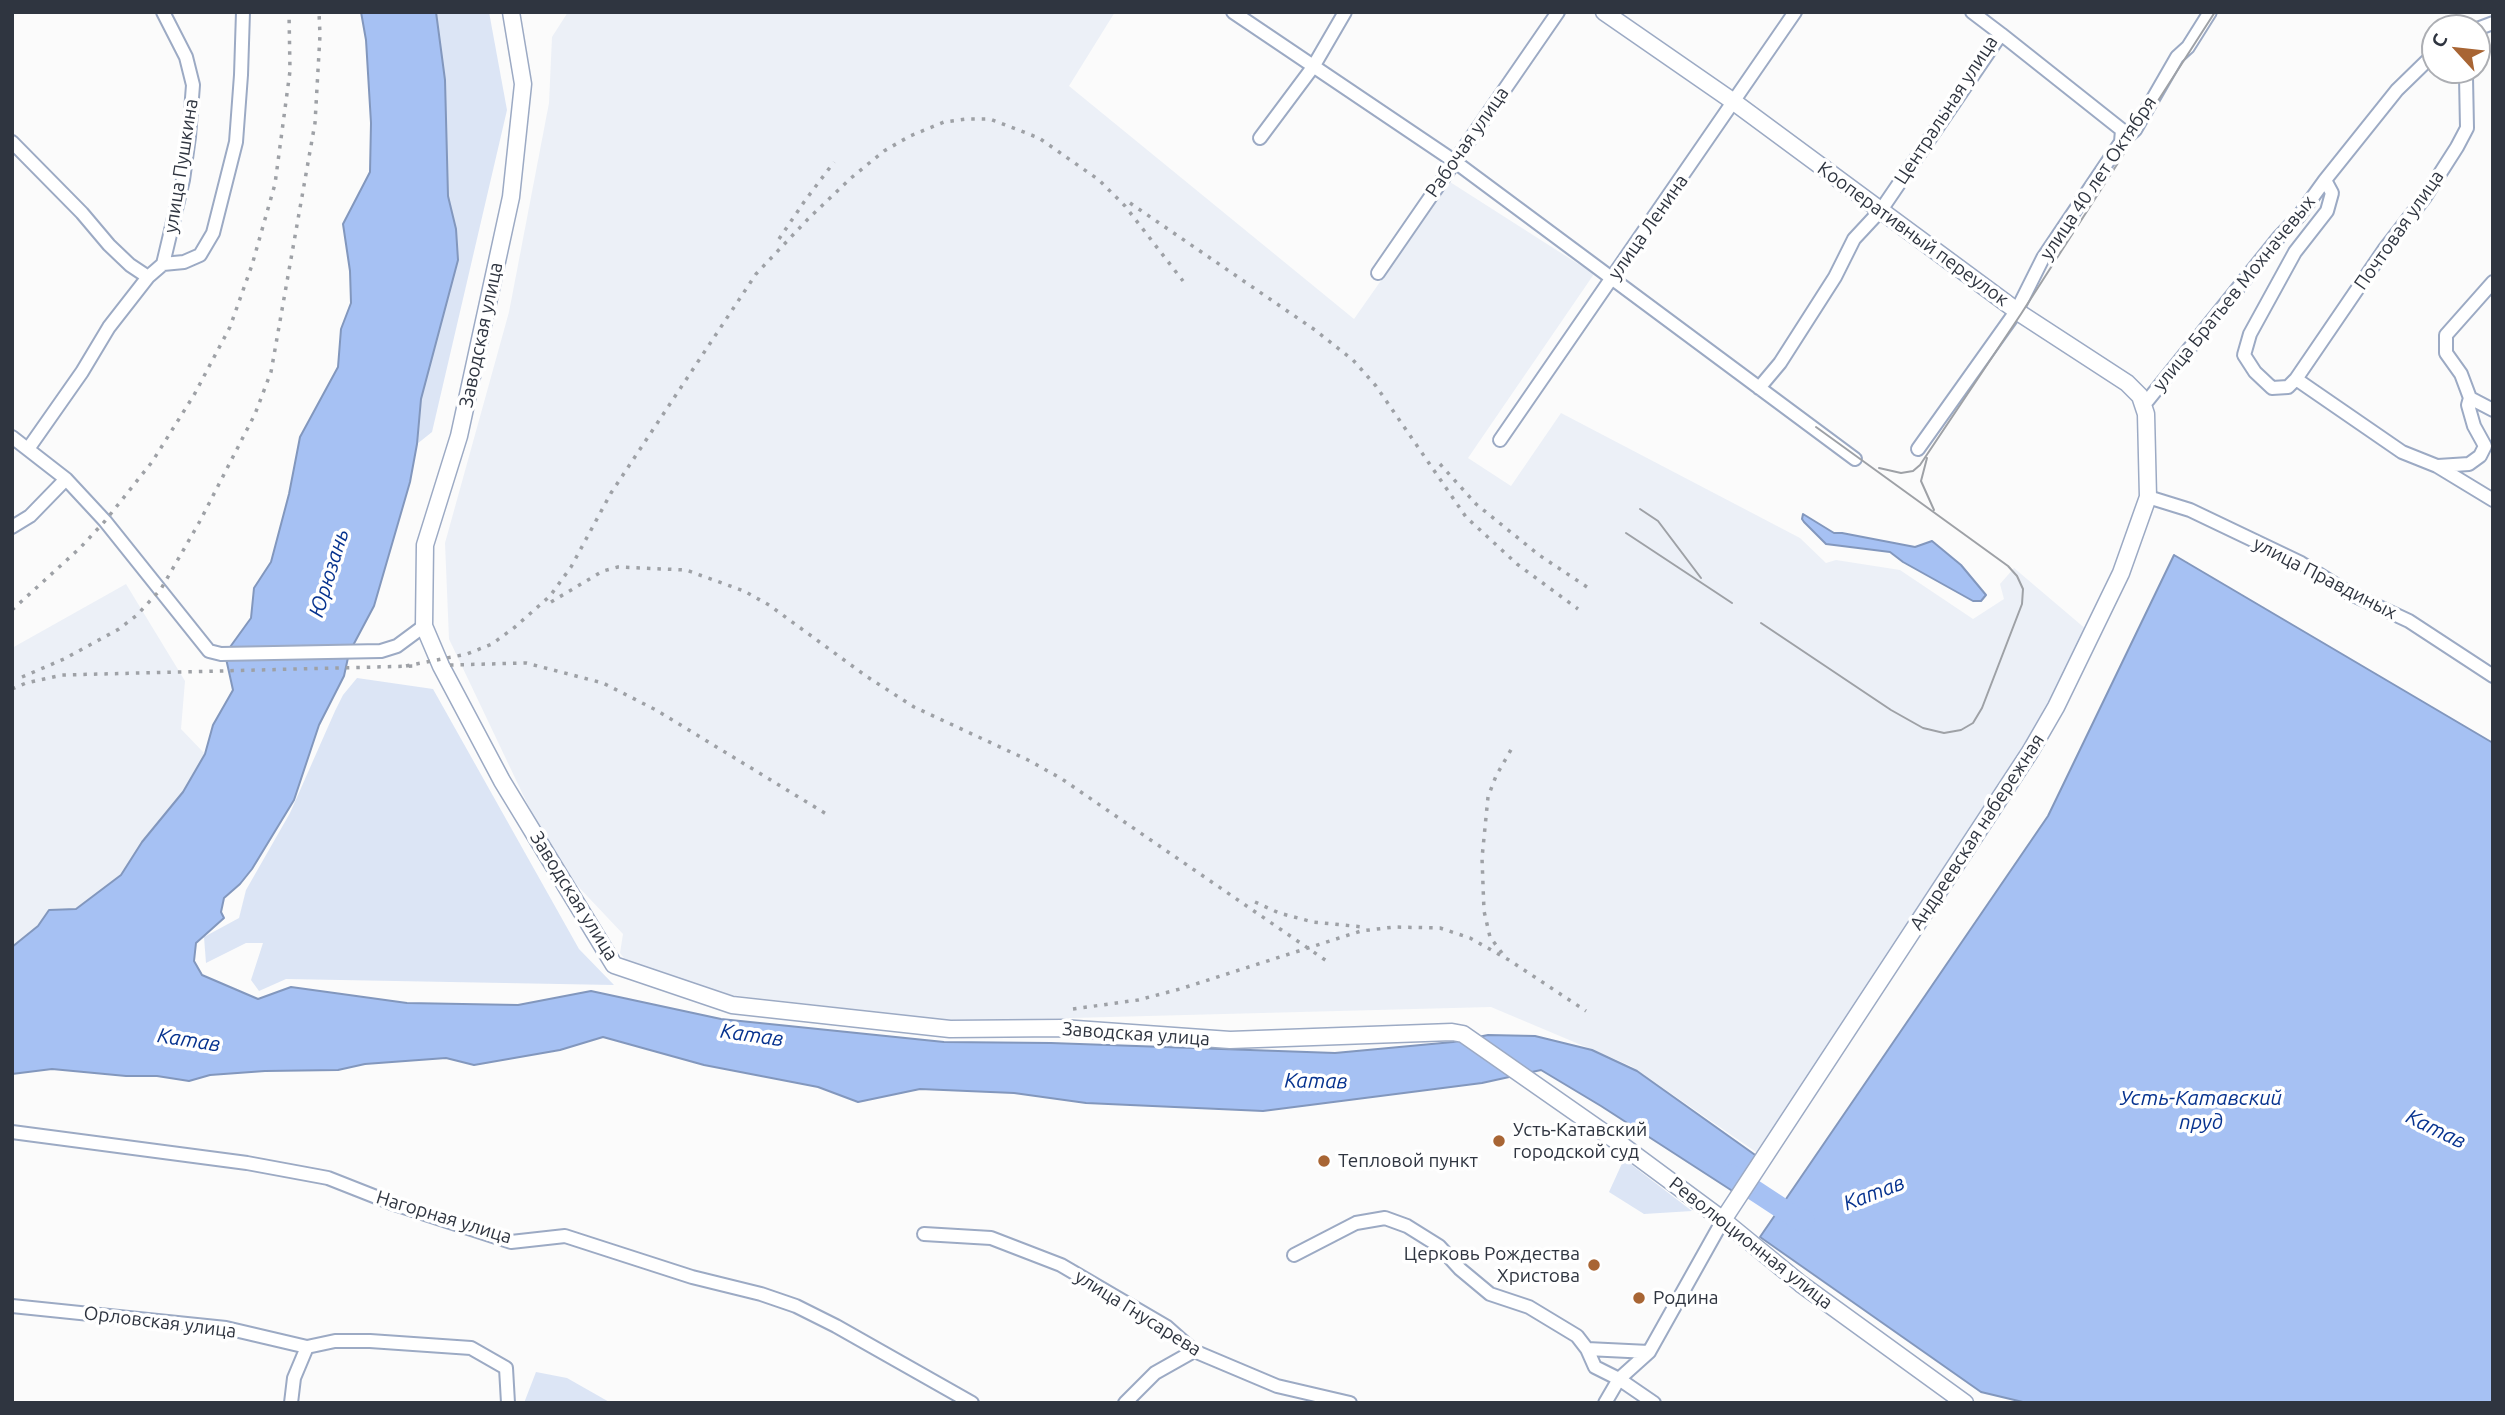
<!DOCTYPE html>
<html>
<head>
<meta charset="utf-8">
<style>
  body { margin:0 }
  #map { position:relative; width:2505px; height:1415px; overflow:hidden; background:#fbfbfb; font-family:Ubuntu,sans-serif }
  canvas { display:block }
  .frame { position:absolute; inset:0; border:14px solid #2f3540; pointer-events:none }
  .north { position:absolute; left:2421px; top:14px; width:70px; height:70px; box-sizing:border-box; background:#fff; border:2px solid #acaeb3; border-radius:50%; rotate:297deg; font-size:19px; font-weight:700; line-height:28px; text-align:center; color:#2f3540 }
  .north::after { content:''; display:block; margin:auto; width:24px; height:32px; background:#a86534; clip-path:polygon(50% 0,100% 100%,50% 72%,0 100%) }
</style>
</head>
<body>
<div id="map">
<canvas width="2505" height="1415"></canvas>
<div class="frame"></div>
<div class="north">С</div>
</div>
<script>
const ctx = document.querySelector('canvas').getContext('2d');
ctx.lineJoin = 'round';
function fillPath(path, color) { ctx.fillStyle = color; ctx.fill(path, 'evenodd'); }
const poly = rows => new Path2D(rows.map(r => 'M' + r).join(''));
function stroke(path, color, width, dash) { ctx.strokeStyle = color; ctx.lineWidth = width; ctx.lineCap = dash ? 'butt' : 'round'; ctx.setLineDash(dash || []); ctx.stroke(path); }
function write(font, color, halo, rows, align = 'center') {
  ctx.font = font + ' Ubuntu,sans-serif'; ctx.lineWidth = 7; ctx.setLineDash([]); ctx.textBaseline = 'middle'; ctx.strokeStyle = halo; ctx.fillStyle = color; for (const [text, x, y, turn = 0] of rows) {
    ctx.save(); ctx.translate(x, y); ctx.rotate((+turn || 0) * Math.PI / 180); ctx.textAlign = isNaN(turn) ? turn : align; if (halo) ctx.strokeText(text, 0, 0); ctx.fillText(text, 0, 0); ctx.restore();
  }
}
fillPath(poly([
  [568,12,1115,12,1069,86,1354,319,1450,182,1594,274,1468,458,1511,486,1561,413,1800,538,1826,563,1836,560,1900,570,1973,619,2004,599,2000,584,2014,568,2087,630,2041,730,1759,1154,1631,1066,1491,1007,957,1021,713,993,627,962,620,953,623,934,555,862,449,639,445,543,509,312,549,103,552,37],
  [126,584,185,681,181,729,205,754,183,792,142,842,121,875,76,909,49,910,38,926,12,947,12,648]
]), '#ecf0f7');
fillPath(poly([
  [436,12,489,12,507,110,432,432,417,444,421,399,435,341,456,229,448,196,445,80],
  [357,678,433,689,579,949,614,985,286,979,259,991,251,980,263,943,246,943,206,963,204,937,239,918,246,890,290,813,335,711,343,695],
  [1624,1159,1692,1211,1644,1214,1609,1192],
  [536,1372,567,1378,611,1403,524,1403]
]), '#dce5f5');
const water = poly([
  [361,12,436,12,445,80,448,196,456,229,458,260,421,399,417,444,410,482,374,606,349,653,344,676,319,725,294,800,252,869,240,884,224,898,221,912,224,918,196,943,194,961,202,975,258,999,291,987,407,1003,518,1005,591,991,721,1019,944,1042,1051,1043,1335,1053,1453,1042,1488,1035,1535,1036,1592,1050,1637,1071,1758,1157,1734,1192,1601,1106,1541,1070,1482,1083,1263,1111,1086,1103,1014,1093,920,1089,858,1102,818,1087,704,1065,603,1037,560,1050,474,1065,446,1058,365,1064,338,1070,265,1071,210,1075,189,1081,157,1076,126,1076,52,1069,12,1074,12,947,38,926,49,910,76,909,121,875,142,842,183,792,205,754,213,725,233,690,225,654,251,618,254,588,271,562,289,494,300,437,338,367,341,329,351,303,350,271,343,224,370,172,371,123,366,40,361,12],
  [1803,514,1834,533,1842,533,1915,547,1932,541,1961,565,1986,595,1981,601,1973,601,1903,562,1890,552,1826,544,1804,522,1802,519,1803,514],
  [2174,555,2493,743,2493,1403,2027,1403,1981,1392,1760,1237,2048,816,2174,555]
]);
fillPath(water, '#a6c1f3');
stroke(water, '#8297bd', 2);
stroke(poly([
  [1731,1175,1801,1221,1804,1220]
]), '#a6c1f3', 21);
const street = poly([
  [1233,12,1454,161,1855,459],
  [2477,29,2493,23],
  [2001,34,2122,130,2121,142],
  [2435,53,2397,90,2325,180,2332,193,2327,211,2295,252,2250,334,2244,355,2255,372,2272,388,2288,387,2296,379,2402,452,2437,466,2493,500],
  [1260,138,1313,67,1345,12],
  [12,142,82,213,109,245,130,265,148,277],
  [163,264,184,262,200,255,213,233,236,142,241,75,243,12],
  [1378,273,1558,12],
  [2296,379,2384,250,2425,197,2457,147,2467,128,2466,77,2468,70],
  [1759,388,1780,363,1835,277,1854,239,1881,210,2001,34,1972,12],
  [2470,398,2493,410],
  [2142,403,2148,400,2279,237,2299,216,2325,180],
  [12,437,66,479,105,521,209,651,221,654,381,651,397,646,424,626],
  [1500,440,1795,12],
  [28,449,82,372,109,327,148,277,163,264,183,180,189,137,193,85,186,57,163,12],
  [1918,449,2017,310,2043,258,2121,142,2135,130,2177,57,2188,47,2210,12],
  [2438,466,2469,464,2480,456,2485,446,2474,426,2468,405,2470,398,2461,374,2446,353,2446,335,2493,282],
  [2148,497,2190,510,2301,563,2349,593,2409,621,2493,676],
  [12,527,30,516,66,479],
  [12,1132,247,1163,328,1178,394,1204,511,1242,565,1236,692,1277,761,1294,796,1306,836,1326,972,1403],
  [924,1234,991,1238,1061,1265,1167,1327,1194,1351,1277,1386,1350,1403],
  [1294,1255,1356,1223,1385,1218,1407,1226,1439,1246,1460,1269,1490,1294,1529,1307,1577,1336,1587,1349,1595,1367,1619,1379,1654,1403],
  [12,1306,226,1328,307,1347],
  [1587,1349,1649,1352],
  [291,1403,294,1378,307,1347,335,1341,370,1341,471,1348,506,1368,508,1403],
  [1125,1403,1155,1373,1194,1351],
  [1605,1403,1619,1379,1649,1352,1723,1220]
]);
const secondary = poly([
  [511,12,523,84,511,197,459,436,425,545,424,626,441,666,502,781,614,965,732,1005,950,1029,1062,1028,1230,1040,1452,1032,1463,1034,1619,1143,1723,1220,1801,1284,1965,1403],
  [1604,12,1734,102,2021,314,2127,383,2140,396,2146,414,2148,497,2121,573,2056,707,2030,752,1723,1220]
]);
stroke(street, '#9caac4', 16);
stroke(secondary, '#9caac4', 19);
stroke(street, '#fff', 12);
stroke(secondary, '#fff', 16);
stroke(poly([
  [1927,458,1921,481,1934,510],
  [1879,468,1901,473,1913,471,1920,465,2021,314,2215,12],
  [1640,509,1658,521,1701,578],
  [1626,533,1732,603],
  [1761,623,1891,710,1923,728,1944,733,1961,730,1973,723,1982,708,2022,604,2023,589,2017,576,2008,566,1816,427]
]), '#9ea1a6', 2);
stroke(poly([
  [1130,203,1315,330,1353,360,1376,386,1466,517,1517,564,1578,609],
  [779,239,804,202,834,162],
  [1440,464,1476,504,1539,555,1590,589],
  [551,602,603,571,618,567,686,570,744,591,769,605,866,676,914,707,1028,760,1062,779,1331,964],
  [12,610,80,548,105,521,152,462,194,395,230,327,252,265,275,184,290,71,289,12],
  [450,665,526,663,603,683,656,710,828,815],
  [406,666,467,654,492,644,515,627,550,596,571,567,611,493,756,274,808,219,851,178,884,151,910,136,944,122,967,119,990,119,1039,138,1099,180,1125,206,1183,281],
  [22,677,64,659,119,629,137,615,161,589,200,521,255,414,271,372,315,123,320,35,319,12],
  [12,689,26,683,62,675,415,666],
  [1255,902,1279,913,1313,922,1363,927],
  [1502,953,1490,937,1484,911,1482,858,1488,797,1496,776,1512,748],
  [1073,1009,1138,1000,1180,989,1361,931,1394,927,1440,928,1470,938,1509,960,1586,1011]
]), '#9ea1a6', 3.5, [3.5, 7]);
for (const [x, y, r, color] of [
  [1499,1141,7,"#a86534"],
  [1324,1161,7,"#a86534"],
  [1594,1265,7,"#a86534"],
  [1639,1298,7,"#a86534"]
]) { const dot = new Path2D(); dot.arc(x, y, r, 0, 2 * Math.PI); ctx.fillStyle = color; ctx.fill(dot); stroke(dot, '#fff', 2.5); }
write('19px', '#2f3540', '#fff', [
  ["Центральная улица",1946,110,-57],
  ["Рабочая улица",1467,142,-55],
  ["улица Пушкина",181,166,-81],
  ["улица 40 лет Октября",2098,178,-56],
  ["улица Ленина",1648,227,-55],
  ["Почтовая улица",2399,230,-55],
  ["Кооперативный переулок",1913,234,36],
  ["улица Братьев Мохначевых",2234,293,-51],
  ["Заводская улица",481,335,-78],
  ["улица Правдиных",2325,578,27],
  ["Андреевская набережная",1977,832,-57],
  ["Заводская улица",574,896,58],
  ["Заводская улица",1136,1034,4],
  ["Нагорная улица",444,1217,17],
  ["Революционная улица",1751,1243,38],
  ["улица Гнусарева",1138,1313,32],
  ["Орловская улица",160,1322,7]
]);
write('19px', '#2f3540', '#fff', [
  ["Усть-Катавский",1513,1130],
  ["городской суд",1513,1152],
  ["Тепловой пункт",1338,1161],
  ["Церковь Рождества",1580,1254,"right"],
  ["Христова",1580,1276,"right"],
  ["Родина",1653,1298]
], 'left');
write('italic 21px', '#07338f', '#fff', [
  ["Юрюзань",329,573,-73],
  ["Катав",752,1035,8],
  ["Катав",189,1040,9],
  ["Катав",1316,1081,1],
  ["Усть-Катавский",2201,1098],
  ["пруд",2201,1122],
  ["Катав",2436,1129,26],
  ["Катав",1874,1193,-21]
]);
</script>
</body>
</html>
